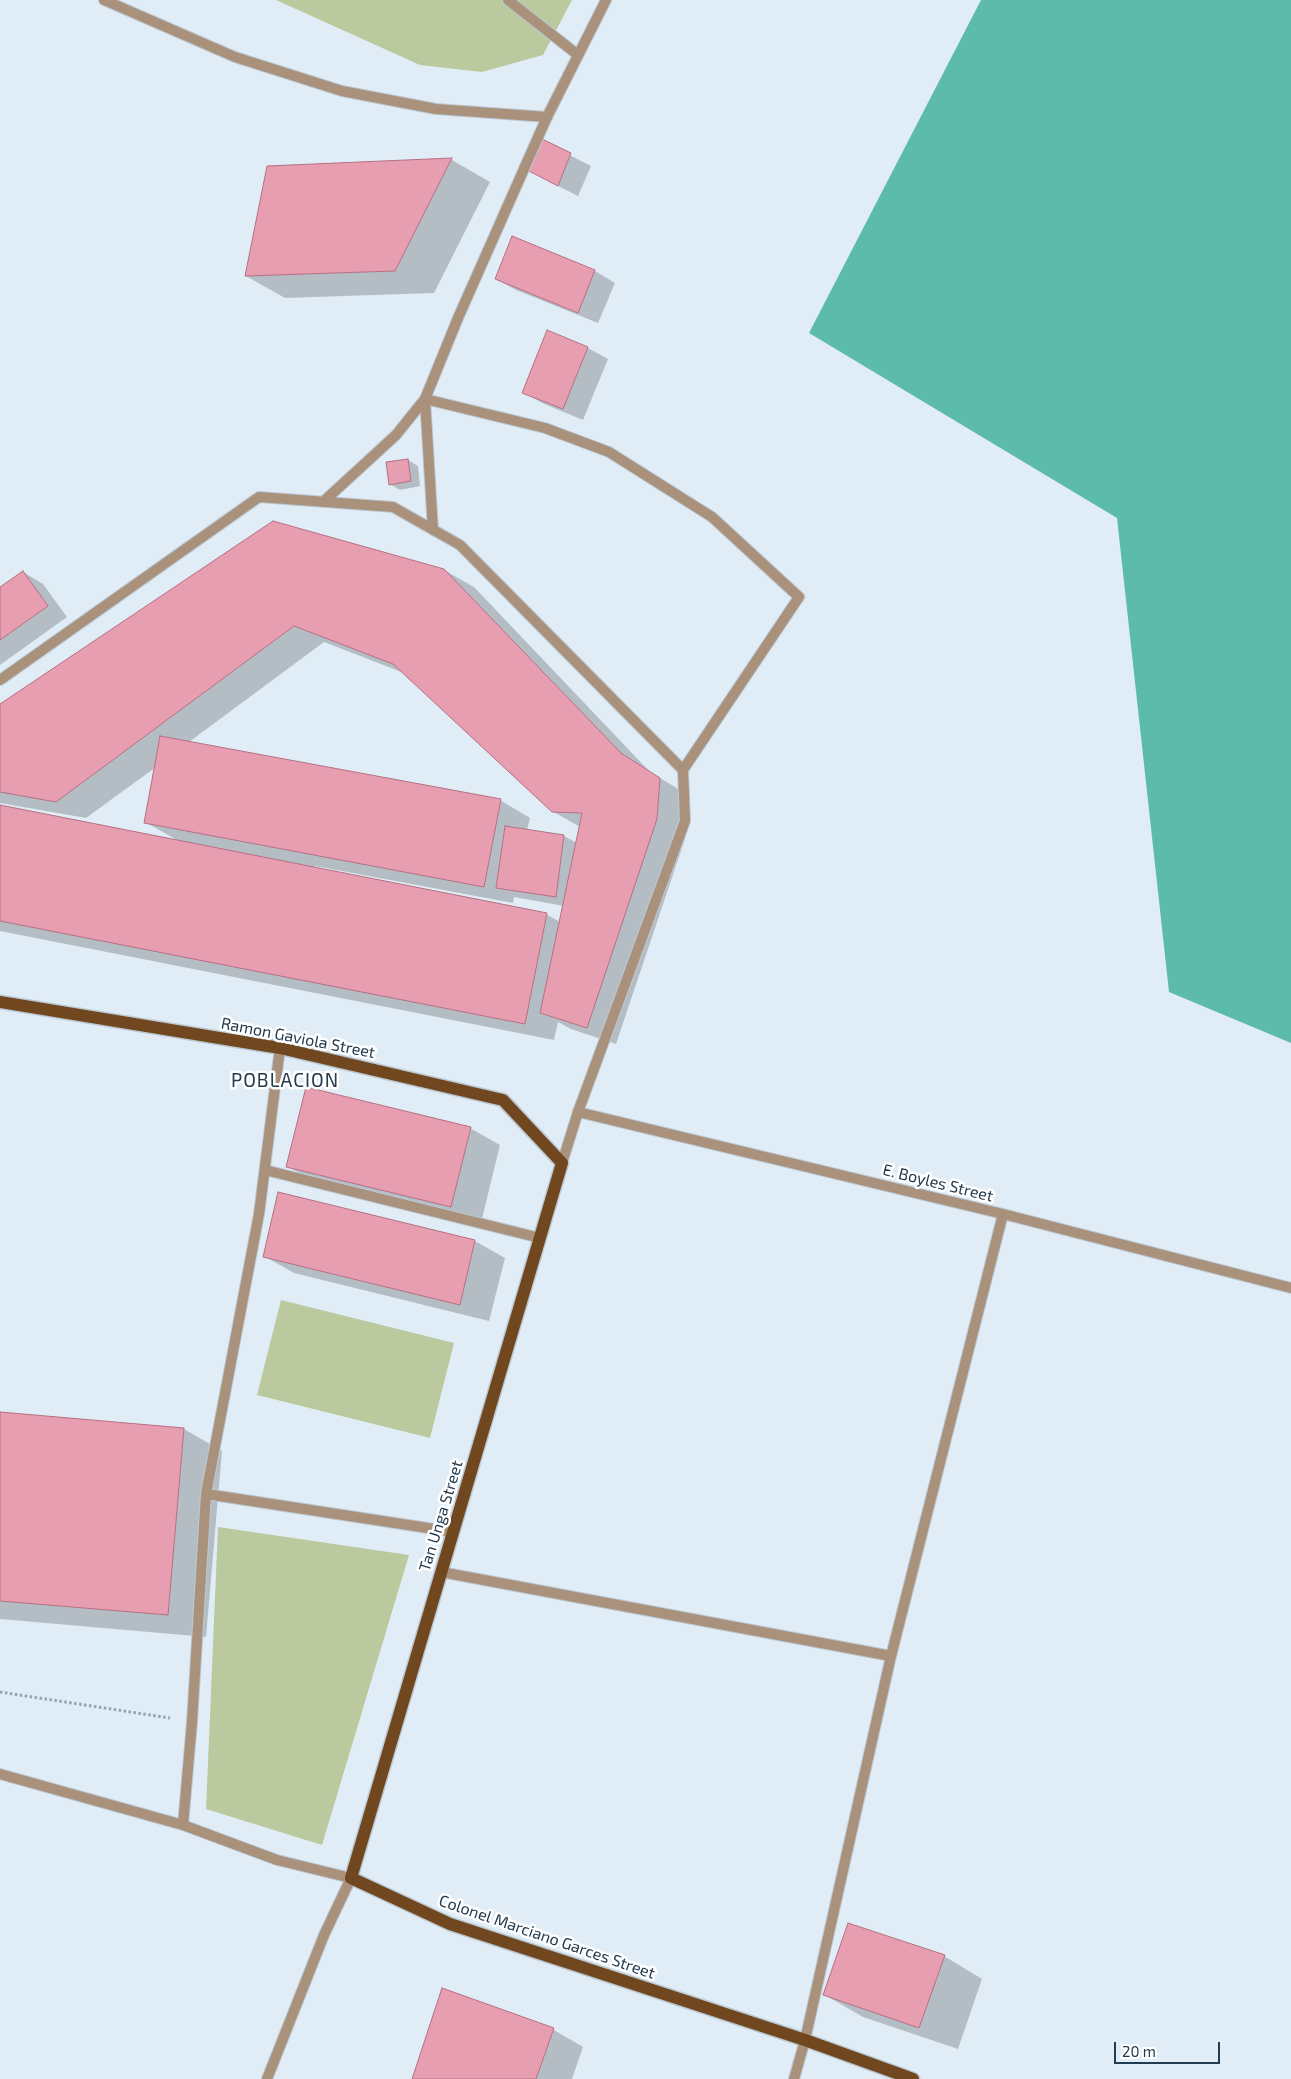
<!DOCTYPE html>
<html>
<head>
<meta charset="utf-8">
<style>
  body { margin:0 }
  #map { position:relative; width:1291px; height:2079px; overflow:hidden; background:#e1edf6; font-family:"Exo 2",sans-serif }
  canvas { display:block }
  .scale { position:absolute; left:1114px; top:2042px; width:106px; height:22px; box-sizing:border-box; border:2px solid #223b4e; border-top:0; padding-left:6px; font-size:15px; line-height:18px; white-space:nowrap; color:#223b4e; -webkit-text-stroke:4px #fff; paint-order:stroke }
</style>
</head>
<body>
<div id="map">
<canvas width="1291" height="2079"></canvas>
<div class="scale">20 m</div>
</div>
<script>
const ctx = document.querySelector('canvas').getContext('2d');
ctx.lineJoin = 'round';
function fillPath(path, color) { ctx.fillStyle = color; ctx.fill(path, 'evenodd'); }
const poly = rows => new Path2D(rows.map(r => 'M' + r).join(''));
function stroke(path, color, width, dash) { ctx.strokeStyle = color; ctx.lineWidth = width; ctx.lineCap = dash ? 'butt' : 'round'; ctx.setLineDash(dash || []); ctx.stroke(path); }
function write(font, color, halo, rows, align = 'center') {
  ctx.font = font + ' "Exo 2",sans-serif'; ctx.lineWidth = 5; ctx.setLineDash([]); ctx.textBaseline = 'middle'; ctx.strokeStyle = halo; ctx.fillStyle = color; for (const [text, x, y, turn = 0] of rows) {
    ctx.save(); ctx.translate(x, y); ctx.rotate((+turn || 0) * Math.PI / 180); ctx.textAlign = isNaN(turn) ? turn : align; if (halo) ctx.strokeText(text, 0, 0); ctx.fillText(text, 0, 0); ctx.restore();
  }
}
fillPath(poly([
  [276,0,572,0,543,55,482,72,420,65],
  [281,1300,454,1343,430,1438,257,1395],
  [218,1527,409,1555,322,1845,206,1809]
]), '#bbc99f');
fillPath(poly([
  [981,0,1291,0,1291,1043,1169,992,1117,518,809,333]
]), '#5dbbac');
fillPath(poly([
  [540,140,591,166,578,196,548,181],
  [452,160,490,182,434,293,285,298,246,276,268,167],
  [513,238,595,271,615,283,598,323,516,290,496,279],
  [548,332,588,348,608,359,583,420,544,404,524,393],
  [408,460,418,466,420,486,400,490,390,484],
  [444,570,474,587,650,772,690,796,686,836,616,1044,571,1029,558,1022,554,1040,0,931,0,806,177,840,145,822,156,767,86,818,0,803,0,706],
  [324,642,404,673,552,811,580,827,577,843,564,836,527,830,530,818,500,800,189,742],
  [315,866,513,903,514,897,564,906,560,922,546,914,315,868],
  [23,572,43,584,67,617,0,665,0,589],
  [470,1128,500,1145,481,1223,317,1183,287,1166],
  [279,1193,475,1241,505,1258,489,1321,294,1273,264,1256],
  [0,1413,184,1429,222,1451,206,1637,0,1619],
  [944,1956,982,1979,958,2049,863,2017,825,1995],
  [442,1989,554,2030,583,2047,572,2079,413,2079]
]), '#0003');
const building = poly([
  [540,138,571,153,558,186,527,170,540,138],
  [452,158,395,271,245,276,267,166,452,158],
  [512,236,595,270,578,313,495,279,512,236],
  [547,330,588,347,563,409,522,393,547,330],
  [408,459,411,481,389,485,386,462,408,459],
  [273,521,444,569,621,753,660,778,657,819,587,1028,540,1013,582,813,552,812,393,664,294,626,56,802,0,792,0,704,273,521],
  [23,571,48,606,0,640,0,587,23,571],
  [160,736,501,799,484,887,144,823,160,736],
  [0,805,547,913,525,1024,0,921,0,805],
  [505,826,564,835,556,897,496,888,505,826],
  [306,1087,471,1127,451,1207,286,1167,306,1087],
  [278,1192,475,1240,460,1305,263,1257,278,1192],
  [0,1412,184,1428,168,1615,0,1601,0,1412],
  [848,1923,945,1955,919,2028,823,1995,848,1923],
  [442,1988,554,2028,536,2079,412,2079,442,1988]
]);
fillPath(building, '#e89eb1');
stroke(building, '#b56f82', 1);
const service = poly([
  [104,0,235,57,342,91,436,109,547,117],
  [508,0,578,55],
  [280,1048,259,1214,206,1494,454,1532],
  [265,1170,540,1238],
  [183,1825,192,1722,206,1494]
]);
const minor = poly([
  [425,399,545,428,609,452,712,517,799,597,683,770],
  [578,1112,1003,1214,1291,1288],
  [441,1572,891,1656],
  [267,2079,324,1935,351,1878],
  [794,2079,805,2040,891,1656,1003,1214]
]);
const tertiary = poly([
  [425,399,433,530],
  [323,502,396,435,425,399,458,318,547,117,606,0],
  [0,680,259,497,393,507,460,545,683,770,685,821,578,1112,562,1163],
  [0,1774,183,1825,277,1860,351,1878]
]);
const primary = poly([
  [0,1002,280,1048,503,1100,562,1163,351,1878,450,1924,805,2040,913,2079]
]);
stroke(service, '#bbc9d4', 12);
stroke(minor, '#bbc9d4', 12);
stroke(tertiary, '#bbc9d4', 12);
stroke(primary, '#bbc9d4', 15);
stroke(poly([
  [0,1692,170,1718]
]), '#92a4b1', 3, [2.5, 2.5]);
stroke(service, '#a9917c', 10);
stroke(minor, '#a9917c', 10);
stroke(tertiary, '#a9917c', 10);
stroke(primary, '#70471f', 12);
write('16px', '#223b4e', '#fff', [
  ["Ramon Gaviola Street",298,1038,11],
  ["E. Boyles Street",938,1183,14],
  ["Tan Unga Street",441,1516,-73],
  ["Colonel Marciano Garces Street",547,1937,19]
]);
ctx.letterSpacing = '1px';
write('19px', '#223b4e', '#fff', [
  ["POBLACION",285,1081]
]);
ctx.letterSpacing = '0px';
</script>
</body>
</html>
